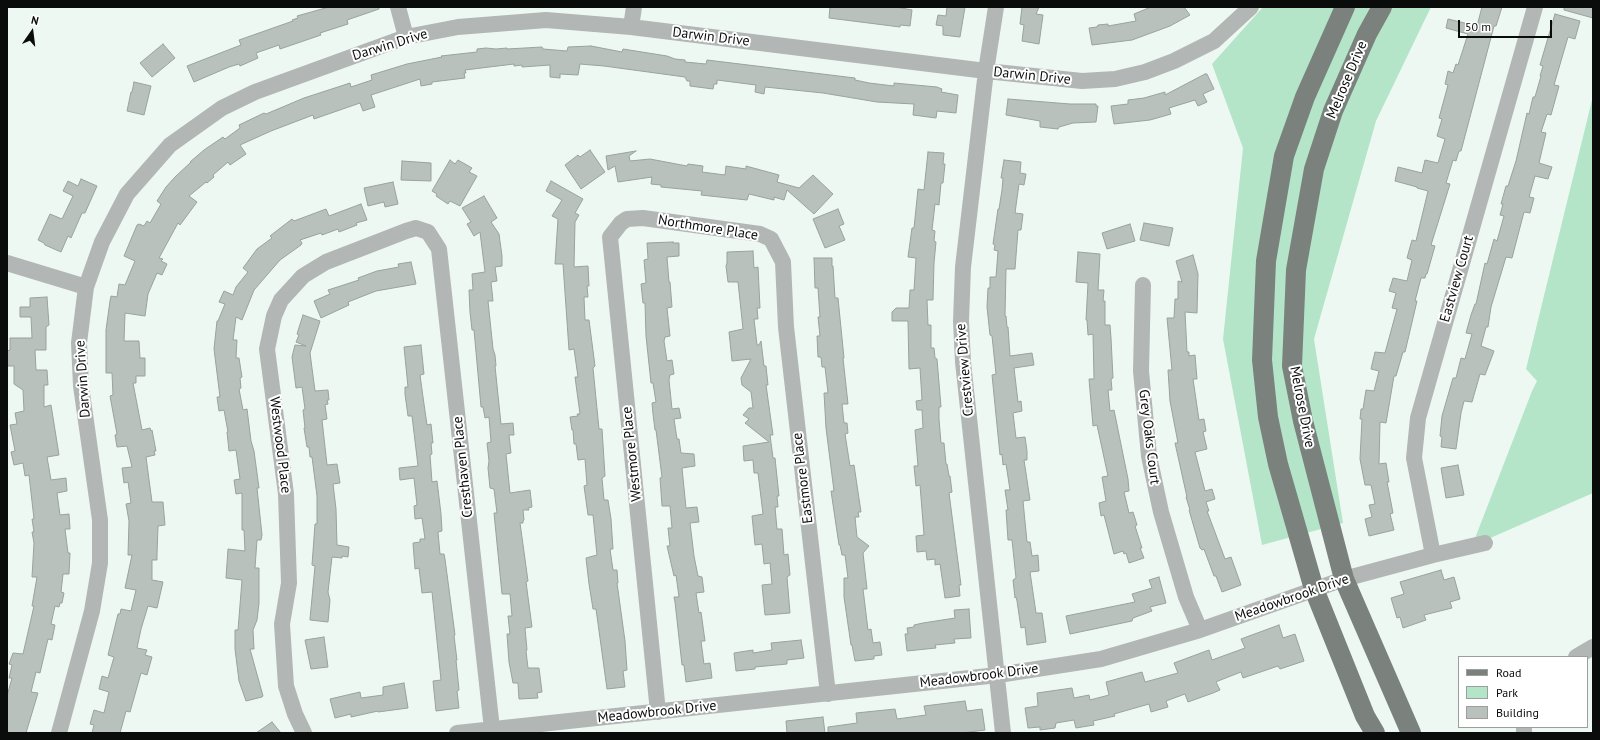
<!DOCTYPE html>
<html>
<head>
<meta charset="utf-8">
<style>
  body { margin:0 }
  #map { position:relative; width:1600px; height:740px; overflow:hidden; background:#eef8f2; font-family:"PT Sans",sans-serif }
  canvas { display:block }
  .frame { position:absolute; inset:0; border:8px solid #090c0a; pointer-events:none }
  .legend { position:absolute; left:1458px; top:656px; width:130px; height:72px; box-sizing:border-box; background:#fff; border:1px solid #9d9e9d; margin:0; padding:5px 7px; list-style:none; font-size:12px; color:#090c0a }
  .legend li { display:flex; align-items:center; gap:8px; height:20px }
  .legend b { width:20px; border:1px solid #9d9e9d }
  .north { position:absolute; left:12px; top:12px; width:40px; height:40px; -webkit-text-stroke:3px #fff; paint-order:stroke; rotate:14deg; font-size:11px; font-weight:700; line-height:16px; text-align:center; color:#090c0a }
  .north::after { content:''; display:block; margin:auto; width:14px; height:18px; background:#090c0a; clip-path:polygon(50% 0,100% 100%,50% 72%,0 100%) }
  .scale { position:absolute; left:1458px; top:20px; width:94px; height:18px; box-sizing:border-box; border:2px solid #090c0a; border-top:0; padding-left:5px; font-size:12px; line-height:14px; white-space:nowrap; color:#090c0a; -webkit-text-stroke:3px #fff; paint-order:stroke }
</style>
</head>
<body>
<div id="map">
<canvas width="1600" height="740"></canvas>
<div class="frame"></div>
<ul class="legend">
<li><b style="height:5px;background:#7b827e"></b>Road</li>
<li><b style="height:11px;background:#b4e5c9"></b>Park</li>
<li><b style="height:11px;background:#b8c1bc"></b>Building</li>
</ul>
<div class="north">N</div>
<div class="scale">50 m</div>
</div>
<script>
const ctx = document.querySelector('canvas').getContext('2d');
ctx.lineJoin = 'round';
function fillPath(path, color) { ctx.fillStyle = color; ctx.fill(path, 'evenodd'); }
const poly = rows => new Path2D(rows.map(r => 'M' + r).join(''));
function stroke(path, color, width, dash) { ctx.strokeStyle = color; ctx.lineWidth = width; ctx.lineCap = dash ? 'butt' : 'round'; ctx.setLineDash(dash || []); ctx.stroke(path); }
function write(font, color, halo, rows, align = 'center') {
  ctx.font = font + ' "PT Sans",sans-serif'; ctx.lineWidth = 4; ctx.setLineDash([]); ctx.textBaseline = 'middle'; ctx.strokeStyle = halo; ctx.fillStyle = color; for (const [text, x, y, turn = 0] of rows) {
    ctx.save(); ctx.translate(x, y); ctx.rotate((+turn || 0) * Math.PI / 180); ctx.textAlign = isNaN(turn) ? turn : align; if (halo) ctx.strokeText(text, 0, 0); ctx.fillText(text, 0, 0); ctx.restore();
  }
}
fillPath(poly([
  [1263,7,1431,7,1376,121,1314,339,1343,523,1262,545,1223,339,1243,148,1212,64],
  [1593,96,1593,493,1472,546,1532,391,1537,381,1526,369]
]), '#b4e5c9');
const building = poly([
  [329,7,379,7,379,9,347,20,348,24,320,33,321,35,280,49,279,45,256,53,258,58,240,66,239,64,229,67,194,82,187,66,241,45,239,40,293,21,292,20,298,18,297,16,329,7],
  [830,7,896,7,912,10,910,26,900,25,900,27,829,18,830,7],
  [947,7,965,7,960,37,943,35,943,26,936,25,938,15,946,16,947,7],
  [1022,7,1039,7,1036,14,1043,15,1039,44,1022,41,1024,25,1020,24,1022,7],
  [1151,7,1184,7,1190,15,1170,26,1132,40,1092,45,1089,28,1097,27,1098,25,1108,24,1108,26,1136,21,1134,14,1151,7],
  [1482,7,1502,7,1496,26,1494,26,1461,151,1459,151,1456,161,1453,160,1446,183,1450,184,1431,245,1435,246,1427,274,1426,274,1425,278,1421,278,1415,301,1417,301,1405,352,1403,352,1396,376,1394,376,1386,423,1380,422,1379,464,1386,463,1389,482,1387,482,1393,513,1390,514,1394,530,1369,536,1365,519,1372,517,1369,505,1375,504,1371,485,1365,485,1360,459,1362,419,1360,419,1361,409,1363,409,1366,390,1374,391,1379,371,1371,369,1375,352,1385,353,1397,309,1392,308,1396,293,1389,291,1393,278,1407,281,1412,260,1407,258,1412,240,1416,241,1428,191,1417,188,1417,187,1395,181,1398,167,1422,173,1425,160,1438,163,1445,139,1437,136,1442,119,1439,118,1448,85,1445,84,1448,71,1453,73,1456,64,1458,65,1468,34,1446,28,1448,19,1477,26,1482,7],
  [1564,7,1593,7,1593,18,1564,10,1564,7],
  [1555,14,1580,21,1575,39,1568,37,1554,85,1559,86,1551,115,1547,114,1541,132,1546,133,1539,163,1552,167,1548,179,1535,176,1529,197,1534,198,1530,213,1524,212,1512,258,1506,257,1491,307,1488,327,1486,327,1481,346,1494,351,1485,375,1480,374,1472,402,1464,401,1461,413,1456,449,1441,447,1442,437,1440,436,1442,416,1453,378,1456,378,1461,358,1465,359,1472,334,1466,333,1471,315,1475,304,1476,304,1485,263,1487,264,1494,239,1497,241,1504,216,1500,215,1503,204,1501,204,1506,186,1508,186,1516,161,1527,113,1529,114,1533,97,1535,97,1541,76,1540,76,1543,66,1540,65,1555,14],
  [163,44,175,58,152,77,140,63,163,44],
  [591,46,622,52,623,49,667,56,675,59,685,60,685,62,706,64,707,60,855,78,855,80,869,83,894,86,894,83,937,87,942,89,941,92,958,95,956,113,937,111,936,118,913,115,914,104,877,102,823,93,765,87,764,94,755,92,756,85,717,80,717,84,714,84,713,89,690,86,690,81,687,81,685,77,604,66,580,64,578,75,560,74,560,78,550,77,550,65,522,67,522,65,514,66,514,64,465,70,466,73,464,73,465,78,432,82,432,84,421,86,420,79,371,95,375,107,363,111,360,103,314,119,313,115,271,131,240,145,246,154,230,165,228,162,213,175,214,177,207,183,206,182,189,196,197,202,180,225,178,223,159,258,163,259,161,261,167,264,162,275,157,273,148,294,145,316,125,313,124,341,139,341,140,358,145,358,145,376,136,376,136,383,133,383,142,430,150,428,151,431,152,430,156,451,154,451,155,455,146,457,152,502,163,502,165,525,158,526,157,555,157,560,152,560,152,580,163,582,157,608,148,606,141,629,137,648,147,650,145,655,152,657,147,675,141,673,130,712,126,711,120,733,92,733,94,725,90,724,94,710,104,713,109,692,99,689,102,676,108,678,114,657,108,655,118,614,120,614,121,609,131,611,136,590,125,588,132,555,128,555,129,521,126,504,131,503,128,482,124,483,122,468,132,467,127,446,117,447,115,435,117,434,110,396,113,395,112,373,106,373,106,330,110,301,111,296,117,297,119,284,125,285,135,261,124,256,137,225,139,224,144,226,147,221,150,223,161,204,157,201,166,187,175,177,191,162,190,162,204,150,223,137,225,139,240,128,239,125,264,113,266,114,304,98,344,85,350,83,351,87,372,80,371,75,407,64,442,57,441,56,477,52,477,49,486,48,496,49,507,48,507,49,542,47,543,49,567,51,568,47,591,46],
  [1205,74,1207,74,1214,89,1203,94,1207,102,1198,106,1195,100,1169,108,1171,114,1150,120,1114,124,1111,106,1128,104,1128,100,1144,98,1165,92,1165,95,1205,74],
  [134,82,151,86,144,115,127,111,131,92,132,92,134,82],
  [1008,99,1070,104,1096,104,1096,106,1098,106,1096,122,1073,123,1059,127,1058,129,1040,127,1040,121,1006,115,1008,99],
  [590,150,605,172,581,189,565,165,578,155,580,157,590,150],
  [636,151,629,156,630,161,650,159,687,166,688,164,703,166,702,172,725,175,726,166,746,169,746,166,779,175,777,182,799,188,813,175,833,194,814,214,787,190,784,200,774,197,774,200,749,194,747,200,701,195,702,191,661,187,661,185,651,184,652,177,618,182,615,166,608,170,606,156,636,151],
  [928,152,944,153,943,164,945,164,943,183,941,183,939,205,935,204,932,230,935,231,934,241,936,242,934,263,933,300,927,300,928,325,931,325,931,348,934,348,935,358,937,359,941,407,939,407,939,419,941,443,944,443,946,464,947,464,949,476,950,476,952,492,949,493,961,585,959,585,960,596,945,598,940,564,935,565,935,559,927,560,926,551,917,552,916,536,924,535,920,485,916,486,914,466,918,466,915,430,923,428,922,410,917,410,916,401,922,400,920,368,909,369,908,321,892,321,892,312,896,308,909,308,910,290,914,290,916,258,908,257,912,228,914,228,918,189,924,190,928,152],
  [450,160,455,164,458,160,472,168,469,172,477,176,460,206,450,201,448,204,436,196,437,194,432,191,450,160],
  [1004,160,1021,162,1020,173,1026,174,1024,185,1019,184,1015,213,1023,214,1021,230,1018,230,1015,269,1006,269,1005,316,1006,316,1007,327,1008,327,1010,356,1032,353,1034,365,1014,368,1018,402,1021,401,1022,411,1013,413,1016,438,1025,437,1027,451,1027,460,1024,460,1030,500,1023,501,1027,542,1030,542,1032,556,1038,555,1039,571,1030,572,1036,613,1042,613,1046,642,1027,645,1025,627,1021,628,1017,601,1016,597,1015,598,1013,580,1016,578,1012,540,1008,540,1006,510,1008,510,1005,490,1010,490,1006,464,1003,465,1002,454,1000,455,992,375,996,374,992,336,990,335,987,307,988,288,990,288,990,277,996,277,998,251,994,250,995,245,993,244,998,209,999,209,1002,190,1003,178,1001,178,1004,160],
  [402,161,431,163,431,181,401,180,402,161],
  [81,179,97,186,85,213,82,213,71,238,68,236,61,252,45,245,44,243,38,240,50,214,62,219,73,196,63,191,68,181,78,186,81,179],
  [551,181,583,199,575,213,579,215,575,222,574,267,588,266,589,286,587,286,588,297,584,297,585,320,589,320,595,366,593,368,599,429,602,429,605,476,602,478,604,500,608,500,611,519,613,549,610,549,613,570,617,570,618,583,617,583,625,641,627,670,623,671,625,687,607,689,596,609,593,609,589,584,586,558,597,555,593,515,588,515,584,486,587,485,585,459,578,460,576,444,574,444,573,430,572,430,570,417,578,416,577,414,580,414,575,377,578,377,574,349,569,350,563,264,555,264,558,219,552,216,562,200,546,191,551,181],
  [393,182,398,204,385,207,384,202,368,206,364,188,393,182],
  [484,196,497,218,491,222,499,234,502,256,502,266,495,267,497,281,491,282,493,301,488,301,493,349,495,355,496,366,495,366,501,424,513,423,514,435,509,435,511,453,506,454,510,493,530,490,532,507,528,508,529,510,523,510,524,520,523,521,523,523,520,523,528,581,526,582,532,627,525,628,527,650,526,651,528,668,539,668,542,692,537,693,538,698,519,699,518,683,513,683,509,662,507,634,510,634,508,616,512,616,510,594,502,594,494,513,497,513,494,489,490,488,488,468,489,461,487,443,491,442,489,417,485,418,483,407,481,407,474,330,472,330,470,312,469,290,473,290,472,274,485,272,480,232,474,236,467,224,471,222,462,208,484,196],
  [361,204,367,220,356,223,357,225,339,232,338,229,322,235,321,233,300,240,302,243,301,245,280,260,254,290,242,320,236,317,233,340,237,340,236,358,239,358,242,377,240,378,241,388,239,389,243,410,247,409,251,441,254,451,259,488,257,488,262,535,261,540,257,540,255,568,259,568,259,603,257,620,253,630,254,649,250,649,263,696,262,697,246,701,239,681,235,649,235,630,238,630,242,580,226,578,228,549,245,551,244,530,242,530,242,493,236,494,234,480,240,479,236,450,229,451,227,432,228,432,224,410,219,411,217,397,220,397,214,349,217,321,218,321,225,304,219,302,224,291,233,295,236,287,248,272,243,268,257,249,272,238,270,236,292,219,294,221,326,209,329,216,361,204],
  [838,209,844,224,839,226,845,240,825,248,813,219,838,209],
  [1144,223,1173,228,1169,246,1140,240,1144,223],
  [1130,224,1135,241,1107,249,1102,233,1130,224],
  [673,242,673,243,679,243,679,256,667,257,669,282,670,282,672,307,667,308,670,336,665,337,664,341,667,361,672,360,674,374,670,375,669,380,672,409,679,408,681,418,674,419,677,439,679,439,681,453,694,454,695,466,682,468,686,508,697,507,699,522,690,523,694,556,698,576,702,577,704,592,696,593,699,613,701,612,705,641,701,641,704,664,710,663,712,678,686,682,684,665,682,665,675,602,674,597,679,597,676,575,674,576,667,546,670,546,668,528,672,528,670,506,662,506,660,478,662,477,656,430,655,430,653,414,652,403,656,402,653,383,651,383,646,336,645,303,643,303,641,284,646,283,644,260,648,259,647,243,673,242],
  [753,251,754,268,758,267,760,308,757,308,758,319,754,319,757,345,759,345,761,341,764,366,766,366,768,385,766,385,773,435,770,435,773,458,775,458,779,496,777,496,778,507,775,507,777,529,782,529,784,555,788,554,790,575,787,577,790,613,765,615,762,585,772,584,770,563,764,564,762,544,755,545,752,516,763,514,758,473,754,473,753,460,744,461,743,446,769,442,745,423,749,419,743,415,749,408,753,408,751,392,742,385,741,378,751,359,732,361,729,332,743,329,738,282,728,282,726,266,727,263,727,252,753,251],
  [1078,252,1100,254,1098,290,1104,290,1103,301,1105,301,1105,325,1110,325,1111,338,1113,378,1111,379,1112,390,1108,390,1110,411,1114,410,1128,479,1129,491,1124,492,1129,513,1133,512,1137,525,1135,526,1142,548,1140,548,1144,558,1129,563,1126,553,1124,554,1123,551,1114,554,1104,515,1101,516,1099,503,1106,501,1102,477,1108,476,1097,425,1093,426,1089,379,1094,379,1093,334,1088,335,1087,320,1086,320,1088,283,1076,282,1078,252],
  [1193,255,1198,274,1197,313,1185,312,1187,352,1189,352,1189,356,1195,355,1197,379,1193,379,1199,420,1204,419,1206,431,1203,432,1207,449,1195,452,1205,491,1212,489,1215,499,1206,502,1209,511,1207,511,1225,559,1231,557,1241,585,1222,592,1216,576,1214,576,1204,549,1202,550,1200,548,1189,510,1190,510,1186,497,1187,497,1175,443,1178,443,1170,401,1168,370,1172,370,1167,318,1174,318,1175,299,1178,299,1178,281,1182,282,1176,261,1193,255],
  [814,258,832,258,832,266,833,266,835,298,838,298,844,358,843,358,848,404,842,404,844,423,847,423,848,433,845,434,850,466,854,465,861,512,858,512,859,517,855,517,857,537,869,546,863,553,867,589,863,589,868,630,871,629,873,643,880,642,882,655,874,656,874,659,855,661,852,645,851,645,844,597,844,578,848,578,845,555,842,555,840,545,839,545,831,491,834,491,826,428,824,393,828,393,825,367,822,367,821,357,818,357,817,336,820,336,818,317,820,317,818,288,815,288,814,258],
  [411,262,416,284,376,291,348,302,349,305,321,318,314,301,330,294,328,290,359,280,358,278,377,271,399,267,398,264,411,262],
  [47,297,49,325,46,327,46,350,35,350,36,370,47,370,48,385,44,385,44,407,51,405,59,455,47,457,51,480,66,478,67,491,57,493,60,515,69,514,70,529,65,529,68,553,70,553,69,574,63,574,61,592,64,593,62,603,60,603,59,607,55,606,51,624,55,625,52,640,48,639,40,673,36,672,31,692,38,693,26,733,7,733,7,696,12,678,9,678,12,665,9,664,13,653,23,654,34,606,32,606,37,577,32,577,34,543,32,532,34,532,32,519,34,519,29,475,25,476,23,463,14,465,11,452,15,451,10,425,17,424,15,413,24,411,23,390,14,384,14,366,7,366,7,351,10,350,10,338,32,338,31,317,20,317,20,307,30,307,30,298,47,297],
  [303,315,320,321,310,353,315,391,328,390,329,400,327,400,328,404,325,405,327,419,322,420,327,465,337,464,340,483,333,484,336,509,337,545,349,547,348,557,342,556,342,558,332,557,328,592,330,600,328,622,310,620,310,619,315,566,312,565,315,524,317,524,317,496,312,457,310,457,309,447,307,447,304,428,305,428,303,410,305,409,302,387,296,388,292,357,295,345,306,346,296,342,299,335,297,334,303,315],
  [421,345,424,374,420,375,423,397,427,425,431,424,433,443,431,443,432,454,430,455,432,482,437,481,441,514,442,531,438,532,440,554,444,554,445,559,455,635,454,636,457,660,456,660,459,690,457,691,459,708,436,711,433,681,441,680,432,592,422,593,419,568,415,569,413,543,420,542,420,539,425,539,422,518,415,519,414,506,417,505,414,478,400,480,399,468,418,466,412,416,408,416,405,394,405,387,408,387,404,347,421,345],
  [1458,465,1464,495,1446,498,1441,468,1458,465],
  [1441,570,1444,580,1454,577,1460,599,1450,602,1452,608,1424,615,1426,620,1403,628,1400,617,1397,618,1391,598,1404,594,1400,582,1441,570],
  [1159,577,1166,603,1150,607,1152,611,1133,618,1132,621,1070,634,1066,616,1135,602,1132,594,1152,588,1149,580,1159,577],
  [969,609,971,638,954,639,955,643,935,645,936,648,907,651,905,634,908,634,907,628,914,627,914,625,923,623,955,618,954,610,969,609],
  [1279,625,1283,638,1295,634,1304,661,1280,669,1278,666,1243,678,1241,672,1218,681,1216,682,1220,690,1213,693,1188,702,1185,694,1166,701,1168,707,1151,712,1149,704,1114,714,1115,716,1093,721,1094,725,1076,728,1074,720,1056,723,1055,728,1040,730,1040,727,1028,728,1025,708,1038,706,1037,693,1072,688,1074,698,1089,695,1090,700,1109,695,1106,682,1142,672,1145,682,1178,673,1174,663,1209,650,1212,660,1245,648,1241,639,1279,625],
  [324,637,328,667,311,669,305,640,324,637],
  [801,640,804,658,787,660,787,664,755,667,755,669,736,671,734,653,753,650,753,653,772,650,771,643,801,640],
  [404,683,408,708,378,712,378,711,351,717,351,714,335,718,330,699,360,692,361,698,383,695,383,687,404,683],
  [965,701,967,711,982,709,985,730,962,733,828,733,828,727,857,723,856,713,895,709,897,719,926,715,924,706,965,701],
  [823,717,825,733,787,733,786,721,823,717],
  [272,722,281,733,256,733,272,722]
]);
fillPath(building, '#b8c1bc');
stroke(building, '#99a29c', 1);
stroke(poly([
  [398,7,406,37],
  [996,7,986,71,963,267,961,321,963,362,1003,733],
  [631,27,634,7],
  [7,263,86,287],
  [1143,285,1141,371,1149,456,1161,512,1186,597,1200,630],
  [1433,555,1414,458,1418,418,1535,7],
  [1576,657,1593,647],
  [658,712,610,237,621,223,627,219,643,218,760,234,771,239,783,262,786,327,828,694],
  [1524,727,1524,733],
  [59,733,92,611,100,563,100,520,81,386,79,343,86,287,102,242,127,194,170,145,222,108,255,92,406,37,458,27,546,20,631,27,986,71,1082,81,1115,79,1145,72,1174,61,1214,41,1251,7],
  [304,733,295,714,286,686,282,624,289,583,286,494,267,349,274,316,281,300,303,276,326,262,406,231,416,228,428,232,439,249,492,729],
  [457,733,998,675,1101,659,1200,630,1344,579,1433,555,1485,543]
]), '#b2b6b4', 16);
stroke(poly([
  [1345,7,1305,97,1284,156,1266,261,1262,360,1268,417,1278,464,1314,589,1365,716,1375,733],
  [1382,7,1367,34,1333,111,1314,169,1296,270,1292,366,1303,421,1344,579,1411,733]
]), '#7b827e', 20);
write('14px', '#090c0a', '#fff', [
  ["Darwin Drive",711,37,7],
  ["Darwin Drive",390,45,-17],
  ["Darwin Drive",1032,76,6],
  ["Melrose Drive",1347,80,-67],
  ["Northmore Place",708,228,9],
  ["Eastview Court",1457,279,-74],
  ["Crestview Drive",965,370,-95],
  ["Darwin Drive",83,379,-94],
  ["Melrose Drive",1302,407,79],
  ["Grey Oaks Court",1149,437,83],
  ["Westwood Place",280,445,83],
  ["Westmore Place",632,454,-96],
  ["Cresthaven Place",463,467,-96],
  ["Eastmore Place",803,478,-97],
  ["Meadowbrook Drive",1292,598,-19],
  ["Meadowbrook Drive",979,676,-7],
  ["Meadowbrook Drive",657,712,-6]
]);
</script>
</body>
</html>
